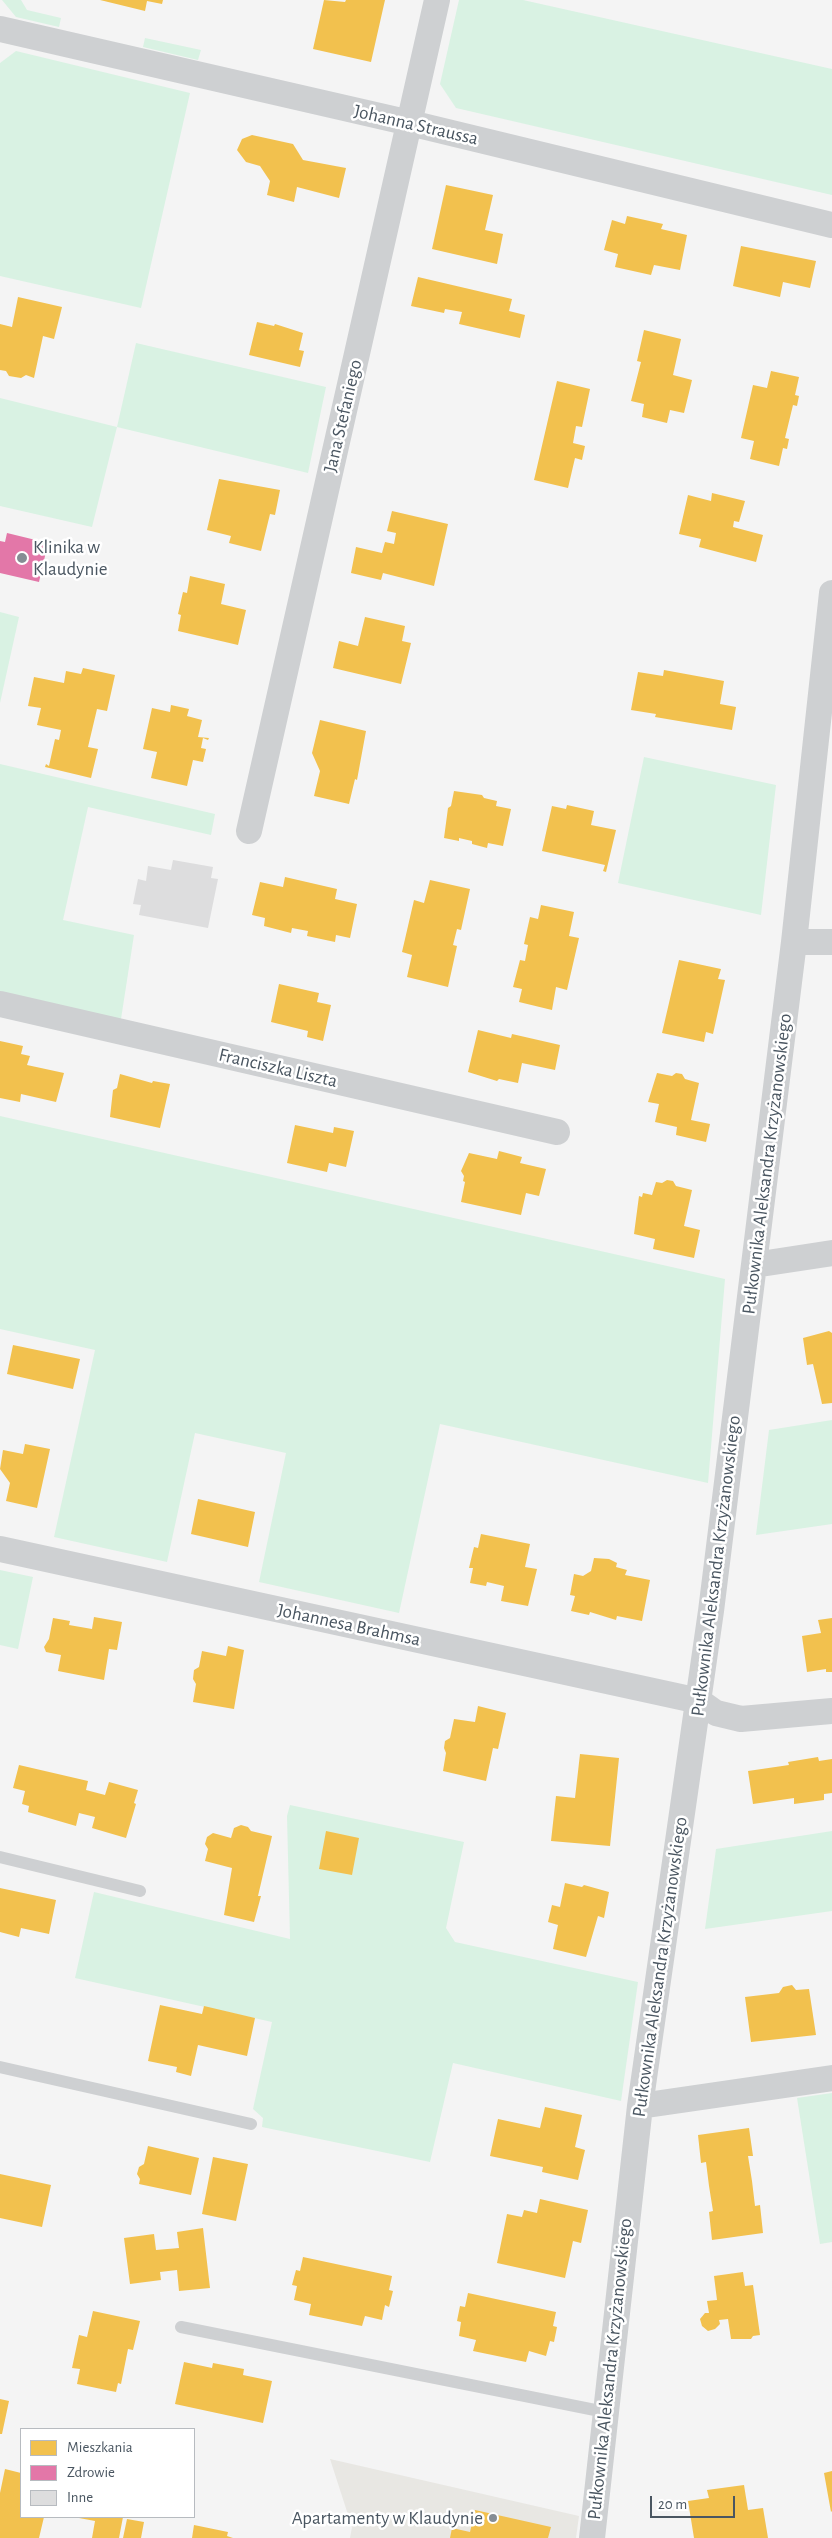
<!DOCTYPE html>
<html>
<head>
<meta charset="utf-8">
<style>
  body { margin:0 }
  #map { position:relative; width:832px; height:2538px; overflow:hidden; background:#f4f4f4; font-family:"Alegreya Sans",sans-serif }
  canvas { display:block }
  .legend { position:absolute; left:20px; top:2428px; width:175px; height:90px; box-sizing:border-box; background:#fff; border:1px solid #b7bbc0; margin:0; padding:6px 9px; list-style:none; font-size:15px; color:#4a5661 }
  .legend li { display:flex; align-items:center; gap:10px; height:25px }
  .legend b { width:25px; border:1px solid #b7bbc0 }
  .scale { position:absolute; left:650px; top:2496px; width:85px; height:22px; box-sizing:border-box; border:2px solid #4a5661; border-top:0; padding-left:6px; font-size:15px; line-height:18px; white-space:nowrap; color:#4a5661; -webkit-text-stroke:4px #fff; paint-order:stroke }
</style>
</head>
<body>
<div id="map">
<canvas width="832" height="2538"></canvas>
<ul class="legend">
<li><b style="height:14px;background:#f2c14e"></b>Mieszkania</li>
<li><b style="height:14px;background:#e377a8"></b>Zdrowie</li>
<li><b style="height:14px;background:#ddddde"></b>Inne</li>
</ul>
<div class="scale">20 m</div>
</div>
<script>
const ctx = document.querySelector('canvas').getContext('2d');
ctx.lineJoin = 'round';
function fillPath(path, color) { ctx.fillStyle = color; ctx.fill(path, 'evenodd'); }
const poly = rows => new Path2D(rows.map(r => 'M' + r).join(''));
function stroke(path, color, width, dash) { ctx.strokeStyle = color; ctx.lineWidth = width; ctx.lineCap = dash ? 'butt' : 'round'; ctx.setLineDash(dash || []); ctx.stroke(path); }
function write(font, color, halo, rows, align = 'center') {
  ctx.font = font + ' "Alegreya Sans",sans-serif'; ctx.lineWidth = 5; ctx.setLineDash([]); ctx.textBaseline = 'middle'; ctx.strokeStyle = halo; ctx.fillStyle = color; for (const [text, x, y, turn = 0] of rows) {
    ctx.save(); ctx.translate(x, y); ctx.rotate((+turn || 0) * Math.PI / 180); ctx.textAlign = isNaN(turn) ? turn : align; if (halo) ctx.strokeText(text, 0, 0); ctx.fillText(text, 0, 0); ctx.restore();
  }
}
fillPath(poly([
  [330,2459,579,2516,576,2538,350,2538,352,2527]
]), '#e8e7e3');
fillPath(poly([
  [2,0,21,0,27,10,61,18,59,27,16,17],
  [459,0,523,0,832,69,832,195,456,108,440,84],
  [145,38,201,50,198,60,143,47],
  [16,51,190,93,141,308,0,276,0,63],
  [136,343,326,387,308,473,117,427,92,527,0,506,0,398,117,427],
  [0,612,19,617,0,703],
  [644,757,776,785,761,915,618,883],
  [0,764,215,814,211,835,88,807,63,920,134,935,121,1019,0,993],
  [0,1116,725,1279,708,1483,440,1424,399,1613,259,1582,286,1453,195,1433,167,1562,54,1537,95,1350,0,1329],
  [832,1420,832,1524,756,1535,769,1430],
  [0,1570,33,1577,18,1649,0,1645],
  [290,1805,464,1842,446,1928,455,1942,638,1982,621,2101,453,2063,430,2162,262,2127,263,2118,253,2109,272,2022,75,1978,94,1892,290,1939,287,1816],
  [832,1831,832,1911,705,1929,716,1849],
  [832,2093,832,2242,820,2244,797,2098]
]), '#d9f2e3');
fillPath(poly([
  [100,0,163,0,162,4,147,1,145,11],
  [324,0,345,2,346,0,385,0,371,62,313,49],
  [252,135,293,144,303,160,346,168,339,198,297,187,294,202,267,195,270,181,260,166,246,162,237,150,242,139],
  [446,185,493,195,485,230,503,234,497,264,432,249],
  [627,216,663,224,661,229,687,235,680,270,654,265,651,275,615,267,618,254,604,250,612,220,625,224],
  [741,246,816,261,810,288,783,282,780,297,733,286],
  [418,277,512,299,509,311,525,315,520,338,459,324,462,312,445,309,444,313,411,306],
  [18,297,62,307,54,339,43,336,34,378,26,375,21,378,9,376,6,371,0,370,0,324,12,327],
  [257,322,274,326,275,324,303,333,299,350,304,351,300,367,249,355],
  [644,330,681,339,673,375,692,380,684,413,670,410,667,423,642,417,644,404,631,401,641,362,637,361],
  [771,371,799,377,795,395,799,396,797,406,793,405,785,438,789,439,787,449,783,448,779,466,750,459,754,441,741,438,753,385,767,388],
  [557,381,590,389,582,427,576,426,573,443,585,446,582,460,575,458,568,488,534,480],
  [219,479,280,490,275,515,270,514,261,551,229,543,231,536,207,530],
  [712,493,745,501,739,522,734,521,733,527,763,535,756,562,699,547,701,539,679,534,688,495,711,501],
  [392,511,448,524,434,586,383,573,381,580,351,573,356,547,382,553,385,542,394,544,396,533,387,531],
  [190,576,225,584,221,604,246,610,238,645,178,631,181,615,178,614,183,592,187,593],
  [365,617,405,626,402,641,411,643,401,684,333,668,339,641,358,646],
  [83,668,115,675,107,711,97,709,88,747,98,749,91,778,45,767,46,764,49,766,55,739,59,740,61,730,37,725,41,708,28,706,34,677,64,683,66,671,81,674],
  [664,670,724,681,720,704,736,707,732,730,655,717,656,714,631,710,638,672,663,676],
  [171,705,189,709,187,716,202,720,198,737,209,738,208,740,203,738,201,748,206,749,203,762,193,760,187,786,151,778,157,752,143,749,152,708,170,712],
  [320,720,366,731,357,780,355,779,349,804,314,796,320,771,312,753],
  [454,791,482,795,484,798,497,801,496,806,511,809,503,846,488,843,487,848,472,844,472,841,459,838,459,841,444,838,448,808,451,806],
  [567,805,594,811,591,825,616,830,606,872,603,871,605,865,542,851,552,806,566,809],
  [285,877,337,889,335,899,357,904,350,938,336,935,335,942,307,936,308,931,292,928,291,933,264,926,265,918,252,915,260,882,283,887],
  [430,880,470,889,461,930,457,929,453,945,457,946,448,987,407,977,412,955,402,952,414,900,424,903],
  [541,905,574,912,569,936,579,938,567,990,556,987,552,1010,519,1002,522,989,513,987,520,960,525,961,528,945,524,944,530,917,538,919],
  [679,960,721,969,718,979,725,980,713,1034,706,1032,704,1042,662,1033],
  [279,984,319,993,317,1002,331,1005,323,1041,307,1037,308,1031,271,1022],
  [478,1030,511,1038,512,1034,560,1045,555,1070,522,1063,518,1083,499,1079,497,1081,468,1072],
  [0,1041,23,1046,21,1054,30,1056,27,1065,64,1073,56,1102,21,1094,20,1102,0,1098],
  [657,1073,672,1076,676,1073,682,1074,685,1079,699,1083,691,1120,710,1124,706,1142,676,1135,677,1127,655,1122,659,1104,648,1102],
  [120,1074,152,1083,153,1081,170,1084,160,1128,110,1117,113,1090,117,1088],
  [295,1125,333,1133,334,1127,354,1131,346,1167,329,1163,327,1172,287,1163],
  [499,1151,522,1157,520,1163,546,1169,539,1196,526,1193,521,1215,461,1202,465,1182,463,1181,464,1176,461,1171,469,1153,497,1159],
  [667,1180,673,1181,676,1186,692,1190,684,1226,700,1230,694,1258,653,1249,655,1239,634,1234,639,1196,642,1197,643,1193,652,1195,656,1182,662,1183],
  [829,1331,832,1333,832,1403,822,1404,813,1364,807,1365,803,1338],
  [13,1345,80,1359,73,1389,7,1374],
  [25,1444,50,1449,37,1508,6,1501,10,1483,0,1469,3,1450,23,1454],
  [198,1499,255,1512,248,1547,191,1534],
  [481,1534,530,1544,525,1567,537,1569,528,1606,501,1601,504,1586,487,1582,486,1586,470,1583,473,1568,469,1568,474,1547,478,1548],
  [594,1558,609,1559,617,1563,616,1567,627,1570,625,1575,650,1580,642,1621,617,1616,616,1620,590,1612,589,1615,571,1611,575,1596,570,1595,574,1574,583,1576,591,1571],
  [94,1617,122,1622,117,1650,109,1649,104,1680,58,1671,61,1655,46,1652,44,1647,49,1639,53,1618,70,1621,69,1625,92,1629],
  [832,1618,832,1672,826,1672,826,1669,807,1672,802,1636,821,1633,818,1620],
  [228,1646,244,1650,234,1709,193,1702,196,1684,193,1679,194,1670,199,1667,202,1651,226,1656],
  [478,1706,506,1713,498,1749,493,1748,486,1781,443,1771,446,1753,444,1748,445,1741,450,1738,454,1719,475,1722],
  [580,1754,619,1758,610,1846,551,1841,556,1796,575,1798],
  [818,1757,819,1761,832,1759,832,1793,824,1794,824,1800,794,1804,794,1798,753,1804,748,1771,789,1765,788,1762],
  [19,1765,88,1781,86,1790,105,1795,109,1782,138,1790,134,1803,136,1804,126,1838,92,1828,95,1817,79,1813,76,1826,28,1812,29,1806,22,1804,25,1791,13,1788],
  [241,1825,248,1827,251,1831,272,1836,258,1896,261,1896,254,1922,224,1915,232,1868,205,1861,208,1849,205,1844,207,1837,213,1833,231,1838,234,1828],
  [326,1831,359,1838,352,1875,319,1869],
  [565,1883,582,1887,584,1885,609,1892,604,1918,598,1916,586,1957,553,1949,558,1925,548,1922,552,1905,560,1907],
  [0,1888,56,1900,49,1934,21,1928,19,1937,0,1932],
  [792,1985,796,1990,809,1989,816,2035,751,2042,745,1997,779,1993,783,1987],
  [160,2005,202,2014,204,2006,255,2018,247,2056,198,2045,191,2076,176,2072,177,2067,148,2061],
  [545,2107,582,2115,575,2147,585,2150,578,2180,542,2172,543,2167,490,2156,498,2119,540,2128],
  [749,2128,753,2156,748,2156,752,2181,755,2206,760,2205,763,2233,712,2240,709,2212,713,2211,709,2186,706,2162,701,2163,698,2135],
  [148,2146,199,2158,191,2195,139,2184,140,2179,137,2174,139,2167,144,2164],
  [213,2157,248,2164,236,2221,202,2214],
  [0,2174,51,2185,42,2227,0,2218],
  [540,2199,588,2210,581,2243,573,2241,565,2278,497,2263,507,2214,522,2217,524,2210,537,2213],
  [203,2228,210,2288,179,2291,177,2270,160,2272,161,2280,130,2284,124,2238,154,2234,156,2250,179,2248,177,2232],
  [303,2257,392,2276,389,2290,393,2291,389,2307,385,2305,382,2320,365,2316,362,2326,309,2315,311,2304,294,2300,297,2286,292,2285,296,2270,300,2271],
  [743,2272,745,2286,753,2285,760,2335,753,2336,751,2339,731,2339,728,2319,719,2320,720,2324,715,2329,708,2331,702,2326,700,2319,705,2313,709,2313,707,2301,717,2300,714,2276],
  [468,2293,556,2312,553,2326,557,2327,554,2342,550,2341,546,2356,529,2351,526,2362,473,2351,476,2340,459,2336,461,2322,457,2321,460,2306,465,2307],
  [93,2311,140,2321,133,2350,128,2349,121,2384,118,2383,116,2392,77,2384,80,2369,72,2368,79,2335,87,2337],
  [184,2362,212,2368,213,2363,244,2369,243,2375,272,2381,263,2423,175,2404],
  [0,2399,9,2401,2,2434,0,2434],
  [5,2469,21,2473,21,2517,44,2517,39,2538,0,2538,0,2493],
  [832,2471,832,2511,831,2512,824,2473],
  [744,2485,748,2510,763,2508,768,2538,694,2538,688,2501,709,2498,707,2490],
  [475,2510,551,2527,548,2538,450,2538,452,2528,470,2532],
  [123,2517,119,2538,92,2538,95,2521,79,2518],
  [127,2519,144,2522,141,2538,123,2538],
  [194,2525,228,2532,227,2536,233,2538,192,2538]
]), '#f2c14e');
fillPath(poly([
  [7,533,48,543,39,582,0,573,0,541,5,542]
]), '#e377a8');
fillPath(poly([
  [173,860,213,867,211,878,218,879,208,928,139,915,141,905,133,904,138,879,146,881,148,866,171,870]
]), '#ddddde');
stroke(poly([
  [0,1857,140,1891],
  [0,2067,251,2124],
  [181,2327,605,2412]
]), '#ced0d2', 12);
stroke(poly([
  [0,29,410,123,832,225],
  [249,831,437,0],
  [794,942,832,942],
  [0,1004,557,1132],
  [754,1265,832,1253],
  [0,1549,699,1701,716,1713,741,1719,832,1711],
  [640,2106,832,2078],
  [592,2538,640,2106,711,1611,794,942,832,593]
]), '#ced0d2', 26);
for (const [x, y, r, color] of [
  [22,558,6,"#868d94"],
  [493,2518,5,"#868d94"]
]) { const dot = new Path2D(); dot.arc(x, y, r, 0, 2 * Math.PI); ctx.fillStyle = color; ctx.fill(dot); stroke(dot, '#fff', 2); }
write('19px', '#4a5661', '#fff', [
  ["Johanna Straussa",416,125,13],
  ["Jana Stefaniego",343,416,-77],
  ["Franciszka Liszta",278,1068,13],
  ["Pułkownika Aleksandra Krzyżanowskiego",767,1164,-83],
  ["Pułkownika Aleksandra Krzyżanowskiego",716,1566,-83],
  ["Johannesa Brahmsa",349,1625,12],
  ["Pułkownika Aleksandra Krzyżanowskiego",660,1967,-82],
  ["Pułkownika Aleksandra Krzyżanowskiego",610,2369,-84]
]);
write('19px', '#4a5661', '#fff', [
  ["Klinika w",33,547],
  ["Klaudynie",33,569],
  ["Apartamenty w Klaudynie",483,2518,"right"]
], 'left');
</script>
</body>
</html>
